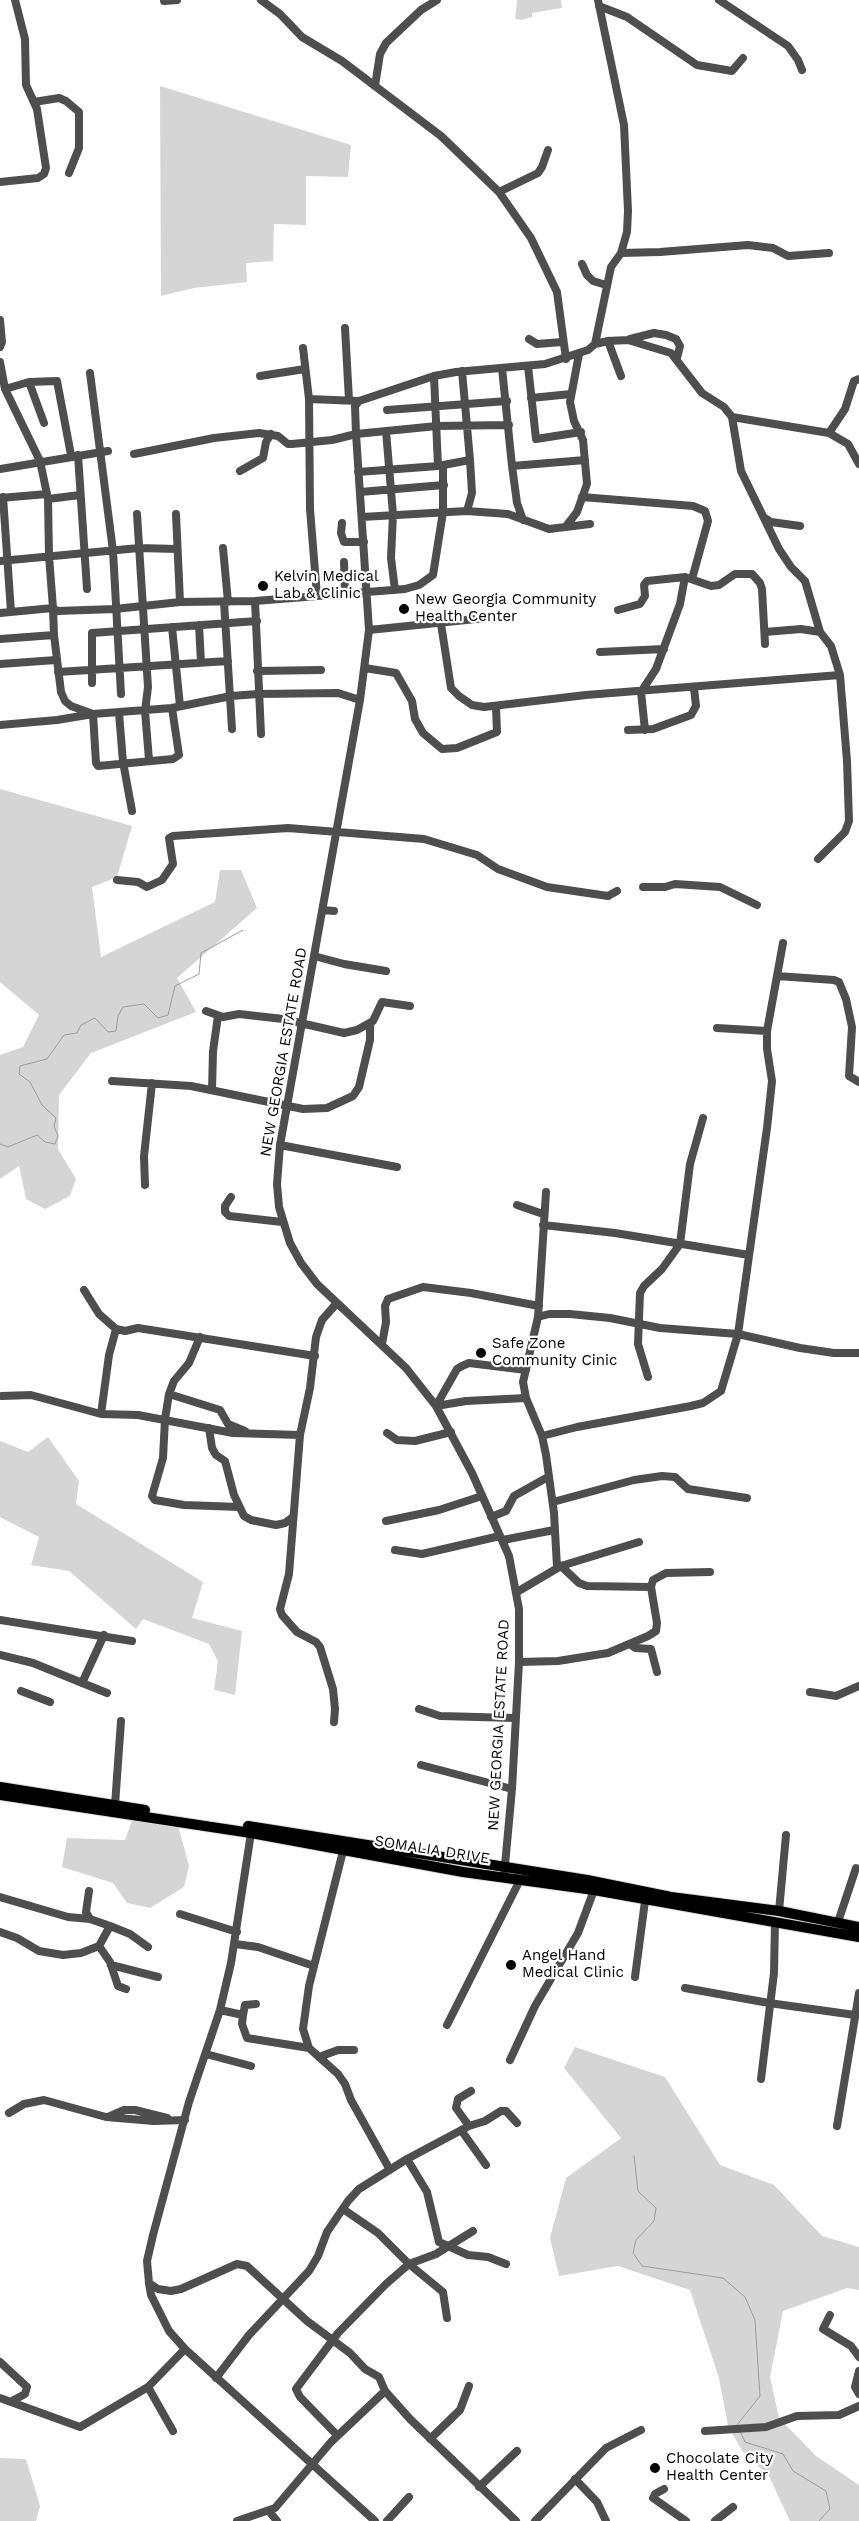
<!DOCTYPE html>
<html>
<head>
<meta charset="utf-8">
<style>
  body { margin:0 }
  canvas { display:block; background:#fff }
</style>
</head>
<body>
<canvas width="859" height="2521"></canvas>
<script>
const ctx = document.querySelector('canvas').getContext('2d');
ctx.lineJoin = 'round';
function fillPath(path, color) { ctx.fillStyle = color; ctx.fill(path, 'evenodd'); }
const poly = rows => new Path2D(rows.map(r => 'M' + r).join(''));
function stroke(path, color, width, dash) { ctx.strokeStyle = color; ctx.lineWidth = width; ctx.lineCap = dash ? 'butt' : 'round'; ctx.setLineDash(dash || []); ctx.stroke(path); }
function write(font, color, halo, rows, align = 'center') {
  ctx.font = font + ' "Work Sans",sans-serif'; ctx.lineWidth = 4.5; ctx.setLineDash([]); ctx.textBaseline = 'middle'; ctx.strokeStyle = halo; ctx.fillStyle = color; for (const [text, x, y, turn = 0] of rows) {
    ctx.save(); ctx.translate(x, y); ctx.rotate((+turn || 0) * Math.PI / 180); ctx.textAlign = isNaN(turn) ? turn : align; if (halo) ctx.strokeText(text, 0, 0); ctx.fillText(text, 0, 0); ctx.restore();
  }
}
fillPath(poly([
  [517,0,561,0,562,8,532,13,532,17,522,20,515,19],
  [160,86,351,145,348,177,306,176,306,225,274,224,273,261,246,263,247,282,194,288,161,296],
  [0,789,132,826,117,877,92,887,101,957,215,902,220,870,241,870,257,908,177,978,196,1012,91,1053,59,1095,58,1149,76,1179,70,1196,45,1209,26,1199,19,1166,0,1179,0,1055,23,1047,39,1015,0,982],
  [48,1437,79,1481,76,1504,203,1582,192,1618,242,1631,235,1695,214,1690,218,1661,209,1644,143,1619,136,1629,69,1571,31,1565,39,1537,0,1517,0,1441,28,1452],
  [134,1815,177,1822,189,1866,184,1887,150,1908,127,1903,113,1883,62,1867,67,1838,125,1840],
  [575,2047,665,2077,720,2165,774,2185,822,2236,859,2247,859,2290,847,2288,783,2311,770,2377,779,2418,816,2456,859,2485,859,2521,790,2521,769,2476,743,2452,728,2426,719,2378,690,2290,618,2266,559,2276,550,2238,566,2178,621,2138,564,2068],
  [0,2458,26,2459,40,2506,36,2521,0,2521]
]), '#d5d5d5');
stroke(poly([
  [0,1144,8,1147,37,1135,45,1142,55,1144,58,1136,54,1126,56,1118,42,1105,30,1082,19,1074,20,1066,47,1059,64,1035,77,1033,81,1025,95,1018,108,1032,116,1031,118,1016,123,1007,144,1004,158,1018,168,1015,175,986,199,974,201,953,243,930],
  [634,2156,638,2191,656,2208,654,2221,636,2240,633,2253,642,2266,723,2278,745,2297,755,2320,760,2396,737,2425],
  [741,2433,745,2442,783,2454,793,2471,826,2491,830,2509,819,2521]
]), '#9c9c9c', 1);
const major = poly([
  [0,1787,145,1810],
  [0,1795,251,1833,463,1872,594,1890,859,1937],
  [248,1826,587,1880,671,1897,779,1911,859,1927]
]);
stroke(major, '#dbdbdb', 12);
stroke(poly([
  [261,0,280,14,302,37,342,61,441,136,499,192,531,238,557,292,566,359],
  [719,0,788,46,798,60,802,70],
  [164,1,177,0],
  [599,6,627,17,697,65,732,71,743,58],
  [375,86,380,54,386,43,421,10,437,0],
  [34,102,59,98,66,101,79,112,79,148,69,173],
  [0,182,38,178,44,174,46,168,37,109,26,85,25,39,15,0],
  [499,192,538,173,542,167,548,150],
  [621,253,660,252,748,245,773,248,788,256,829,253],
  [582,264,587,275,593,281,606,285],
  [0,320,2,342,0,347],
  [345,328,349,400],
  [529,339,537,344,562,342],
  [630,339,654,333,666,335,676,339,680,346,677,358],
  [608,341,621,376],
  [595,344,608,341,628,340,671,353,702,393,724,407,732,417,829,433,848,444,859,464],
  [303,348,309,399,310,509,317,596],
  [0,362,5,389,40,461,48,499,49,556,53,608,57,611,115,609,180,602,255,601,405,589,419,585,433,575,443,512,443,465],
  [528,366,536,439,581,432],
  [502,368,512,466,517,503,523,520],
  [90,373,113,551,121,694],
  [260,376,305,369],
  [434,376,438,466],
  [29,382,44,423],
  [5,389,29,382,57,381,71,455],
  [531,398,571,394],
  [309,399,359,401,434,376,456,372,545,364,588,350,595,344,611,267,621,253,627,232,628,211,624,125,598,0],
  [359,401,355,406,356,434,369,630,360,700,280,1145,277,1184,279,1207,290,1243,301,1263,317,1284,406,1368,436,1406,472,1473,509,1556,519,1609,519,1662,512,1789,504,1876],
  [387,410,507,401],
  [732,417,741,471,779,549,791,567,805,581,820,632,831,646,840,675,847,761,849,821,845,832,818,859],
  [386,431,393,514,391,558,395,590],
  [829,433,845,409,854,381,859,379],
  [134,454,214,438,259,433,278,436,288,444,292,444,332,440,356,434,437,426,509,425],
  [78,455,87,589],
  [512,466,585,460],
  [0,469,108,451],
  [240,471,263,458,266,442,271,434],
  [358,472,438,466,470,460,462,371],
  [360,492,444,485],
  [3,497,11,612],
  [582,497,693,506,705,511,708,521,692,579],
  [0,498,47,494],
  [48,499,80,495],
  [467,511,472,493,470,460],
  [137,514,148,687,145,711,149,760],
  [176,514,180,602],
  [362,517,467,511,508,514,549,529,590,524],
  [765,518,771,522,800,526],
  [342,523,341,533,344,542,364,542],
  [567,525,577,512,587,484,583,440,574,421,570,402,579,354],
  [223,548,228,602],
  [0,561,139,548,177,549],
  [344,562,345,593],
  [255,601,261,734],
  [224,602,232,729],
  [618,610,640,604,645,596,644,585,647,581,685,577,711,586,719,585,735,574,752,574,760,583,762,589,765,644],
  [0,613,53,608,54,635,61,692,65,701,71,706,93,714,172,708,231,696,258,694,338,693,360,700],
  [441,624,451,688,459,696,472,705,484,707,586,695,840,675],
  [199,625,201,662],
  [172,627,180,706],
  [369,630,505,616],
  [765,632,801,629,820,632],
  [0,639,54,635],
  [600,652,664,649],
  [0,664,56,660],
  [365,668,396,673,412,701,415,719,423,733,442,749,457,748,497,732,496,707],
  [257,671,321,670],
  [58,672,228,661],
  [92,683,92,633,257,621],
  [119,713,123,762,132,811],
  [0,725,57,720,93,714,96,763,98,766,173,759,179,755,172,708],
  [628,730,653,729,691,715,696,706,694,688],
  [645,730,641,692,656,669,680,604,685,577],
  [117,880,138,882,147,887,162,880,173,864,169,838,173,836,288,828,424,839,477,855,498,869,547,887,608,896,617,891],
  [643,887,665,887,675,884,720,887,757,905],
  [323,910,334,911],
  [314,956,344,964,386,971],
  [777,976,834,980,839,982,846,999,852,1027,849,1076,859,1082],
  [206,1011,223,1017,239,1014,283,1019,344,1033,357,1030,373,1021,382,1002,410,1006],
  [717,1028,767,1031],
  [112,1081,191,1086,303,1109,327,1108,353,1096,359,1087,370,1040,370,1023],
  [212,1090,213,1051,218,1016],
  [280,1145,397,1167],
  [145,1185,144,1156,152,1083],
  [546,1192,538,1317,523,1382,526,1398,542,1436,546,1455,554,1513,557,1567],
  [231,1197,225,1206,225,1212,229,1216,282,1222],
  [517,1205,543,1214],
  [543,1225,615,1233,749,1255],
  [84,1290,99,1314,116,1329,125,1331,138,1328,315,1356],
  [538,1317,549,1314,570,1314,610,1318,660,1328,738,1334,800,1348,834,1353,859,1353],
  [200,1337,189,1363,174,1381,169,1394,165,1419,163,1458,152,1496,155,1500,184,1505,239,1507],
  [382,1344,386,1322,385,1306,388,1299,423,1287,471,1293,539,1306],
  [648,1377,638,1344,640,1293,644,1286,662,1269,680,1244,690,1164,703,1118],
  [169,1394,220,1410,228,1424,245,1431],
  [2,1396,31,1395,101,1414,138,1415,233,1433,300,1435],
  [436,1406,457,1369,462,1366,469,1363,526,1370],
  [436,1406,466,1401,526,1398],
  [101,1414,109,1355,116,1329],
  [209,1428,212,1448,216,1455,225,1461,234,1495,244,1516,251,1520,276,1525,285,1523,293,1517],
  [387,1433,397,1440,415,1441,451,1432],
  [542,1436,577,1427,691,1406,703,1403,721,1391,738,1334,767,1128,772,1081,767,1049,767,1031,783,943],
  [553,1502,634,1480,662,1476,675,1477,688,1489,747,1498],
  [491,1517,506,1511,514,1496,548,1477],
  [386,1521,439,1510,482,1496],
  [503,1540,554,1530],
  [395,1550,422,1554,500,1536],
  [561,1566,579,1583,587,1586,651,1587],
  [517,1592,561,1566,639,1542],
  [0,1620,132,1641],
  [630,1644,635,1648,651,1649,657,1672],
  [0,1655,33,1663,107,1693],
  [519,1662,558,1661,608,1653,648,1636,656,1631,657,1623,651,1587,653,1580,666,1573,710,1572],
  [82,1683,104,1635],
  [21,1691,50,1702],
  [810,1692,836,1696,859,1686],
  [419,1709,440,1716,515,1718],
  [334,1722,335,1709,333,1689,320,1647,316,1642,297,1632,282,1615,280,1609,289,1574,300,1435,310,1388,316,1337,322,1320,336,1304],
  [421,1765,512,1789],
  [115,1805,121,1721],
  [251,1833,231,1963,220,2010,189,2102,153,2235,147,2261,149,2283,151,2295,169,2331,185,2349,375,2521],
  [343,1851,309,1986,303,2029,309,2048,338,2074,345,2084,351,2100,390,2170],
  [89,1891,86,1912,90,1919,110,1926],
  [0,1897,68,1917,90,1919],
  [779,1911,786,1835],
  [180,1914,237,1932],
  [838,1922,856,1868],
  [0,1932,17,1938,39,1951,63,1955,81,1953,99,1946,110,1926,130,1934,148,1947],
  [235,1944,258,1947,314,1966],
  [99,1946,110,1962,118,1986,126,1989],
  [111,1965,158,1977],
  [635,1977,645,1901],
  [685,1988,769,2003,855,2015],
  [220,2010,243,2015,245,2005,256,2004],
  [243,2015,242,2024,247,2038,309,2048],
  [447,2025,520,1880],
  [206,2054,251,2066],
  [319,2057,338,2050,354,2050],
  [510,2060,535,2006,578,1933,594,1890],
  [761,2079,774,1973,775,1922],
  [9,2113,24,2104,44,2100,106,2117,154,2121,185,2120],
  [108,2117,124,2110,135,2110,167,2118],
  [469,2126,456,2108,458,2099,471,2091],
  [837,2126,859,1993],
  [461,2130,486,2165],
  [407,2159,427,2192,439,2242,468,2255,488,2257,506,2264],
  [343,2209,378,2233,409,2264,443,2292,447,2318],
  [149,2283,158,2289,171,2291,181,2289,237,2264,247,2266,307,2321,350,2353,365,2369,379,2377,385,2391,410,2419,516,2521],
  [830,2315,823,2329,851,2346,859,2357],
  [0,2362,27,2387,25,2394,12,2401],
  [859,2371,855,2387,859,2394],
  [216,2378,249,2335,309,2271,318,2256,327,2232,348,2201,359,2189,407,2159,469,2126,485,2121,501,2111,506,2111,517,2123],
  [148,2387,173,2431],
  [0,2398,80,2427,148,2387,185,2349],
  [705,2431,766,2427,797,2416,839,2415,859,2406],
  [337,2435,300,2397,296,2389,338,2333,386,2284,409,2264,436,2254,473,2231],
  [430,2439,460,2410,469,2386],
  [575,2479,597,2502,606,2521],
  [479,2487,517,2451],
  [664,2489,655,2494,653,2498,686,2521],
  [269,2511,277,2521],
  [237,2521,275,2508,331,2442,385,2391],
  [387,2521,409,2497],
  [535,2521,606,2448,641,2430],
  [715,2521,733,2507]
]), '#4e4e4e', 8);
stroke(major, '#000', 10);
for (const [x, y, r, color] of [
  [263,586,6,"#000"],
  [404,609,6,"#000"],
  [481,1353,6,"#000"],
  [511,1965,6,"#000"],
  [655,2468,6,"#000"]
]) { const dot = new Path2D(); dot.arc(x, y, r, 0, 2 * Math.PI); ctx.fillStyle = color; ctx.fill(dot); stroke(dot, '#fff', 2); }
write('15px', '#000', '#fff', [
  ["Kelvin Medical",274,577],
  ["Lab & Clinic",274,594],
  ["New Georgia Community",415,600],
  ["Health Center",415,617],
  ["Safe Zone",492,1344],
  ["Community Cinic",492,1361],
  ["Angel Hand",522,1956],
  ["Medical Clinic",522,1973],
  ["Chocolate City",666,2459],
  ["Health Center",666,2476]
], 'left');
write('15px', '#000', '#fff', [
  ["NEW GEORGIA ESTATE ROAD",284,1052,-80],
  ["NEW GEORGIA ESTATE ROAD",499,1725,-87],
  ["SOMALIA DRIVE",432,1850,9]
]);
</script>
</body>
</html>
